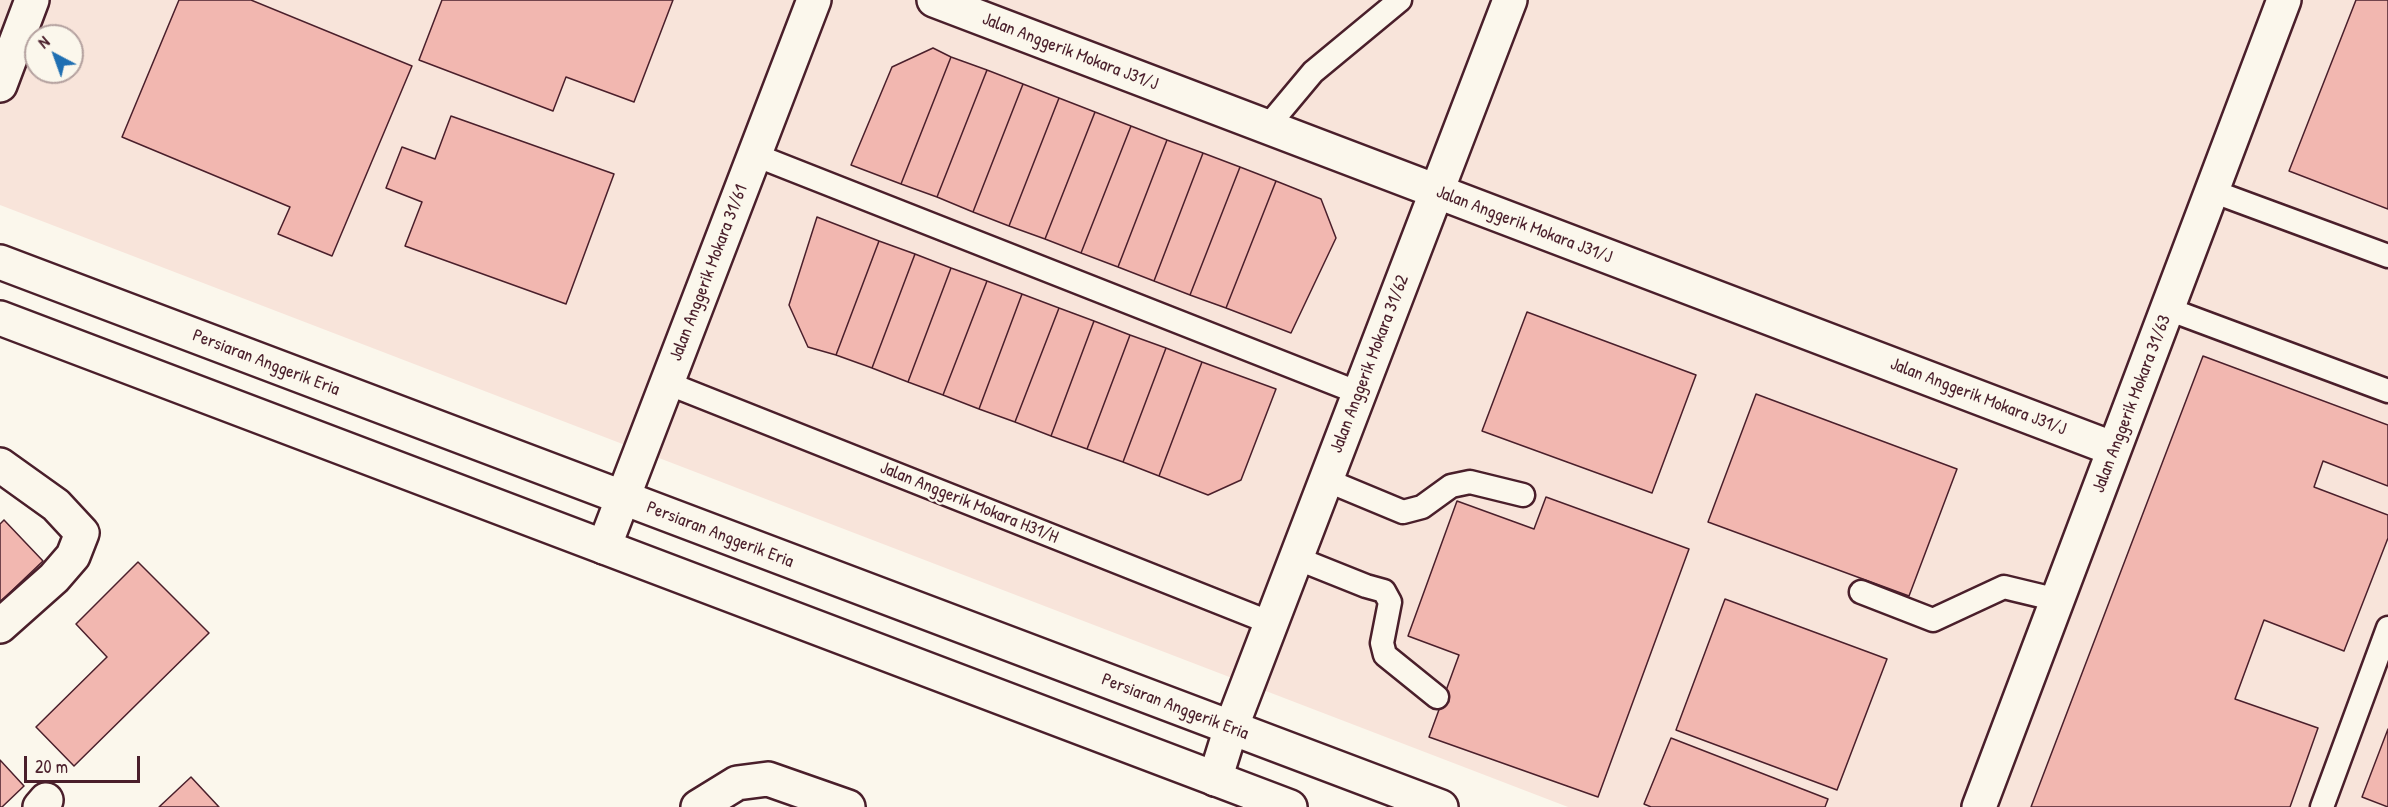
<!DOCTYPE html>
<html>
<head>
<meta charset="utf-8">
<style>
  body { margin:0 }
  #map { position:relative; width:2388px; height:807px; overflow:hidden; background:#fbf7ec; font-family:"Patrick Hand",sans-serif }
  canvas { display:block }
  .north { position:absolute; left:24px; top:24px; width:60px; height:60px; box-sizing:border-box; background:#fbf7ec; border:2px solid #b4a19f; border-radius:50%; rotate:319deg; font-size:16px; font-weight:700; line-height:24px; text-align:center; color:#4a1f2b }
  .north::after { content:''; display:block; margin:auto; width:21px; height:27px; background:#1f6fb2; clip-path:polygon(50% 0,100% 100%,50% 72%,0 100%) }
  .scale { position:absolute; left:24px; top:756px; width:116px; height:27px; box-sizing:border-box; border:3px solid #4a1f2b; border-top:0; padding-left:8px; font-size:18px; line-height:21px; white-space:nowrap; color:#4a1f2b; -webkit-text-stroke:4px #fbf7ec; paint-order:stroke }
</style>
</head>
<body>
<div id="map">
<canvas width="2388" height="807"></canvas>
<div class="north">N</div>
<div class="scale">20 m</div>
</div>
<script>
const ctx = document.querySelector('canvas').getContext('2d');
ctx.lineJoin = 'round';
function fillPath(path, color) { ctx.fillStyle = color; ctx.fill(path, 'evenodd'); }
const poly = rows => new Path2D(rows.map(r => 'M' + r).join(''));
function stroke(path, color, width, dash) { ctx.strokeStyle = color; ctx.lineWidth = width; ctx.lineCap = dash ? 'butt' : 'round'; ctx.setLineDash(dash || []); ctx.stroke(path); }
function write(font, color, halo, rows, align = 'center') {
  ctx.font = font + ' "Patrick Hand",sans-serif'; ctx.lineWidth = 4.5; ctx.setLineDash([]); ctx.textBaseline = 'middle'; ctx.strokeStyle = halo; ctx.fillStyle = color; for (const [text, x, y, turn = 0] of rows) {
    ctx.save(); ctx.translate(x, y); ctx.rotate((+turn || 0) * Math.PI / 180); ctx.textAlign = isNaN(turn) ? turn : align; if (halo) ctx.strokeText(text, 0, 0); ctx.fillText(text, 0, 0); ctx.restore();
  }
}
fillPath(poly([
  [0,0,2388,0,2388,807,1568,807,0,205],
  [36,36,72,36,72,72,36,72]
]), '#f8e4da');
const building = poly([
  [179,0,251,0,412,66,332,256,278,234,290,207,122,137,179,0],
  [442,0,673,0,634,102,566,77,553,111,419,60,442,0],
  [2356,0,2388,0,2388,209,2289,171,2356,0],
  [933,48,951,57,901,184,851,165,892,67,933,48],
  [951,57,987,70,937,197,901,184,951,57],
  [987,70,1023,84,973,212,937,197,987,70],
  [1023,84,1059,98,1009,226,973,212,1023,84],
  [1059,98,1095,112,1045,239,1009,226,1059,98],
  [1095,112,1131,126,1081,253,1045,239,1095,112],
  [451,116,614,174,566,304,405,246,422,202,386,188,402,147,435,159,451,116],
  [1131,126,1167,140,1118,267,1081,253,1131,126],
  [1167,140,1203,153,1154,281,1118,267,1167,140],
  [1203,153,1240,167,1190,295,1154,281,1203,153],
  [1240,167,1276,181,1226,308,1190,295,1240,167],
  [1276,181,1321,199,1336,238,1291,333,1226,308,1276,181],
  [817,217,879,241,836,355,808,347,789,305,817,217],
  [879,241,915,254,872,368,836,355,879,241],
  [915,254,951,268,908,382,872,368,915,254],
  [951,268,987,281,943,395,908,382,951,268],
  [987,281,1022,294,979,409,943,395,987,281],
  [1022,294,1059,308,1015,422,979,409,1022,294],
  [1059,308,1094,321,1051,436,1015,422,1059,308],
  [1527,312,1696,375,1652,493,1482,431,1527,312],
  [1094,321,1130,335,1087,449,1051,436,1094,321],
  [1130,335,1166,348,1123,462,1087,449,1130,335],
  [1166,348,1202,362,1159,476,1123,462,1166,348],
  [2203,356,2388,425,2388,486,2323,461,2314,487,2388,515,2388,538,2344,651,2264,620,2235,699,2318,728,2290,807,2031,807,2203,356],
  [1202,362,1276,389,1241,480,1208,495,1159,476,1202,362],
  [1756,394,1957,469,1909,596,1708,522,1756,394],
  [1546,497,1689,549,1598,797,1429,737,1459,655,1408,636,1457,501,1534,529,1546,497],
  [4,520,43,561,0,602,0,524,4,520],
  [138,562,209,633,74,766,36,727,107,657,76,624,138,562],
  [1725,599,1887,659,1837,790,1676,730,1725,599],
  [2388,729,2388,807,2362,797,2388,729],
  [1671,738,1828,799,1825,807,1651,807,1644,804,1671,738],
  [0,760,24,786,2,807,0,807,0,760],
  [191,777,219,807,159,807,191,777]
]);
fillPath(building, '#f2b7b0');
stroke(building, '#4a1f2b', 1.5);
const service = poly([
  [1267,127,1313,72,1400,0],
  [755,155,1359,393],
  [2212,191,2388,256],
  [2168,309,2388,391],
  [667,383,1271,623],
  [1326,480,1403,512,1422,507,1451,486,1470,482,1523,495],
  [1296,558,1366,586,1384,591,1390,602,1382,643,1385,655,1437,697],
  [1861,592,1933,620,2004,587,2058,600],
  [2322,807,2388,628]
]);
const minor = poly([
  [934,0,2114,449],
  [0,85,32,0],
  [0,465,56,505,82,533,73,556,54,578,0,626],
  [604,547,814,0],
  [1215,779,1231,728,1510,0],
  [40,807,46,800],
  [698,807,737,783,768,779,848,807],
  [1979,807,2284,0]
]);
const tertiary = poly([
  [0,262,1441,807],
  [0,318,1290,807]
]);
stroke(service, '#4a1f2b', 27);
stroke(minor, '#4a1f2b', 38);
stroke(tertiary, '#4a1f2b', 38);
stroke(service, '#fbf7ec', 22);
stroke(minor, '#fbf7ec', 33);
stroke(tertiary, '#fbf7ec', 33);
write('18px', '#4a1f2b', '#fbf7ec', [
  ["Jalan Anggerik Mokara J31/J",1070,52,21],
  ["Jalan Anggerik Mokara J31/J",1524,225,21],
  ["Jalan Anggerik Mokara 31/61",709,273,-69],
  ["Persiaran Anggerik Eria",266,363,21],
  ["Jalan Anggerik Mokara 31/62",1370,364,-69],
  ["Jalan Anggerik Mokara J31/J",1978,397,21],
  ["Jalan Anggerik Mokara 31/63",2132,404,-69],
  ["Jalan Anggerik Mokara H31/H",969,503,22],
  ["Persiaran Anggerik Eria",720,535,21],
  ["Persiaran Anggerik Eria",1175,707,21]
]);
</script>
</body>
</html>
